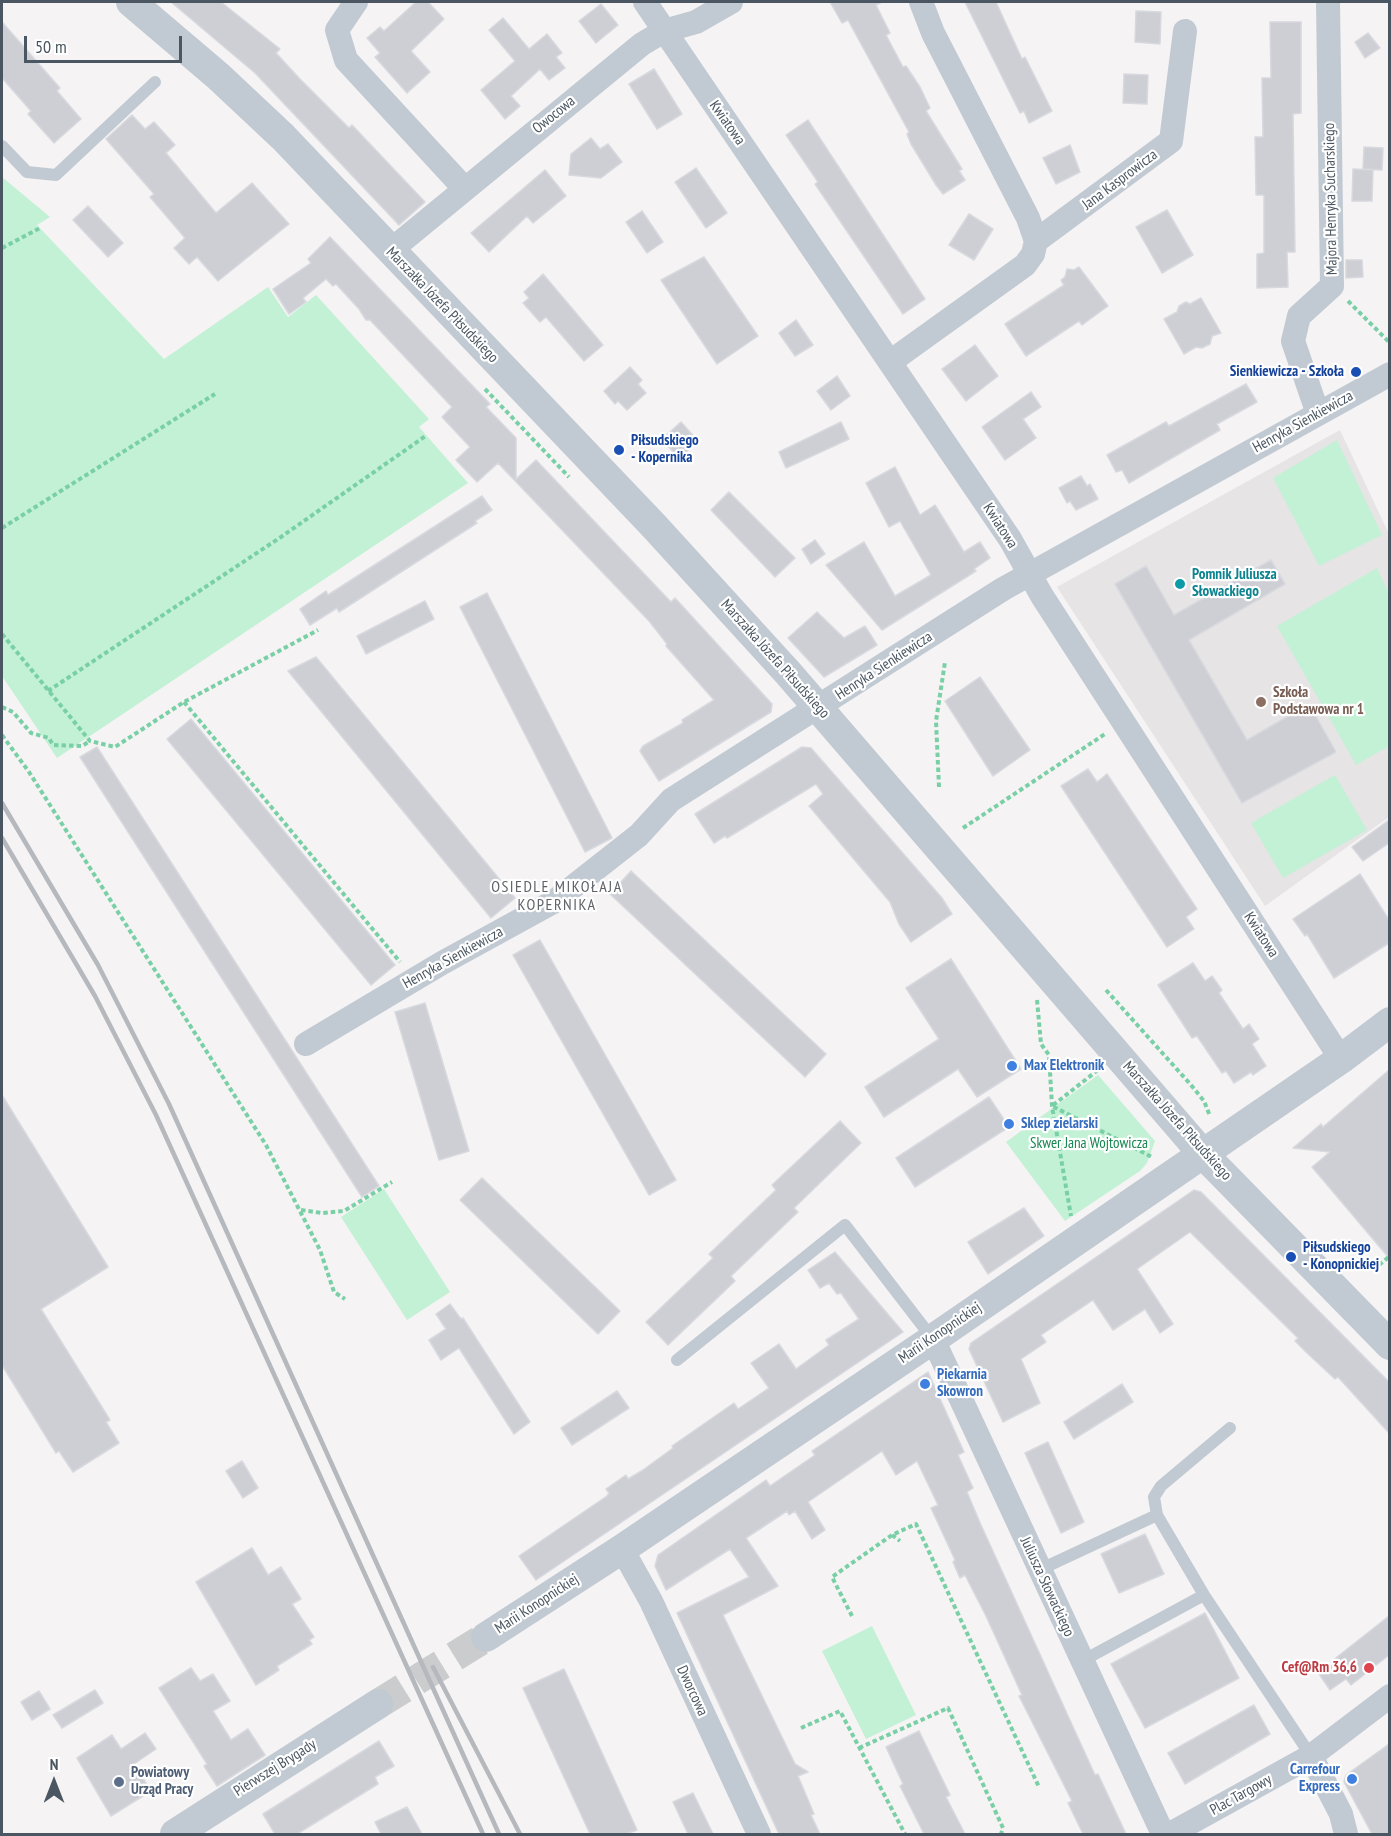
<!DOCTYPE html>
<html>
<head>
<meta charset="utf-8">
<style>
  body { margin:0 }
  #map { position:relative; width:1391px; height:1836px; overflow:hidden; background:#f5f3f3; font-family:"PT Sans Narrow",sans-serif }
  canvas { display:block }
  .frame { position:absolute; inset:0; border:3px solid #4a5661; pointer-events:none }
  .north { position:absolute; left:24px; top:1752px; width:60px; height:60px; -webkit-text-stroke:4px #fff; paint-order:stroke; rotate:0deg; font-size:16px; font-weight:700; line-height:24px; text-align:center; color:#4a5661 }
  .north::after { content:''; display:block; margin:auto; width:21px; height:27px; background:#4a5661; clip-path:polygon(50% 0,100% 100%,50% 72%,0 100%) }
  .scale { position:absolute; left:24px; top:36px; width:158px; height:27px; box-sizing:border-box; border:3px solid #4a5661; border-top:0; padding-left:8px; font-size:18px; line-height:21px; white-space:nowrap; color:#4a5661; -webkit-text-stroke:4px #fff; paint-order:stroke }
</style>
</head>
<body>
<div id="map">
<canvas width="1391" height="1836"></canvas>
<div class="frame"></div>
<div class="north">N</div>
<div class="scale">50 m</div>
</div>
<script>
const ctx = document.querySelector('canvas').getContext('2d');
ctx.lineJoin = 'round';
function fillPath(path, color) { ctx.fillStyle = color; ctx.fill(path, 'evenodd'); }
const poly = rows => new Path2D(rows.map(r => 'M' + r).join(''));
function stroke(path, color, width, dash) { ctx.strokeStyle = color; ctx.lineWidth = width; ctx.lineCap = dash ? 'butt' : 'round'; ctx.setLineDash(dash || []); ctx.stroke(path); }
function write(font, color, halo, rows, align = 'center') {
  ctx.font = font + ' "PT Sans Narrow",sans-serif'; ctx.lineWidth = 4.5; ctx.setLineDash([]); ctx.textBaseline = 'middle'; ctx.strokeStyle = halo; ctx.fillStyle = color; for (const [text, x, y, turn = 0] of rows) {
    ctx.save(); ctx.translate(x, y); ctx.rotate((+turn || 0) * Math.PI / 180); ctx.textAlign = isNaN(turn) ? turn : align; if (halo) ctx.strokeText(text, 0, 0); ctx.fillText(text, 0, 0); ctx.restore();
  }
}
fillPath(poly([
  [1340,430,1389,534,1389,817,1265,906,1057,587]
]), '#e6e4e5');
fillPath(poly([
  [2,177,50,217,37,225,164,359,268,287,288,317,316,295,429,419,419,427,468,483,57,758,2,676],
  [1337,440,1382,535,1319,566,1273,478],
  [1377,568,1389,594,1389,746,1356,765,1277,626],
  [1335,775,1367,830,1283,878,1251,823],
  [1098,1075,1155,1141,1147,1163,1140,1171,1065,1221,1006,1142],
  [384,1189,450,1292,407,1320,341,1217],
  [872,1626,916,1715,866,1739,822,1651]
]), '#c3f1d5');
const building = poly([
  [171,2,221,2,280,49,276,53,300,79,349,128,352,125,425,202,399,225,255,73,171,2],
  [416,2,428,2,444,19,411,51,430,72,407,93,375,57,380,53,367,38,380,27,384,31,416,2],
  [830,2,882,2,876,5,890,33,886,35,903,67,906,66,920,87,930,108,926,111,962,169,959,171,965,180,943,194,936,185,911,144,907,134,909,132,848,20,842,23,830,2],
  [965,2,996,2,1022,59,1025,57,1052,111,1029,123,1024,111,1020,113,965,2],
  [601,4,618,25,596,43,579,21,601,4],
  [1136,11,1161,12,1160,44,1135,42,1136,11],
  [503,18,529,49,547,34,562,53,556,57,565,68,549,80,540,69,511,96,520,106,505,119,481,90,515,61,489,30,503,18],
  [2,22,60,88,57,91,81,119,54,143,28,114,31,111,2,78,2,22],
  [1270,22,1301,22,1301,113,1293,114,1295,252,1287,252,1288,287,1257,288,1257,254,1264,253,1264,195,1256,195,1255,137,1263,137,1262,78,1271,78,1270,22],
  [1368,33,1380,48,1365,58,1355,42,1368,33],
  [654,69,682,114,657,129,629,84,654,69],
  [1124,74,1148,75,1147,104,1123,103,1124,74],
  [132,115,145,129,154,122,175,145,166,153,216,213,252,183,289,224,218,281,197,257,189,264,174,248,185,238,150,197,154,194,106,139,132,115],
  [808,120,925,299,903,314,815,184,818,182,786,135,808,120],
  [591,138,600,149,608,144,622,162,601,178,569,175,571,154,591,138],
  [1070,145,1080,172,1056,184,1043,158,1070,145],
  [1364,147,1383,148,1382,170,1363,169,1364,147],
  [696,168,727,213,706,228,675,182,696,168],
  [1353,169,1373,170,1372,201,1352,201,1353,169],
  [545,170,566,196,533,223,527,216,489,252,471,233,545,170],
  [88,206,123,243,108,257,73,220,88,206],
  [1167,210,1193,255,1162,273,1136,227,1167,210],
  [642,211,663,242,647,253,626,222,642,211],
  [969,214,993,229,974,260,949,245,969,214],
  [330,237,490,404,486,407,516,438,516,479,536,460,671,602,675,598,772,704,771,712,659,781,640,751,643,746,683,723,682,720,714,700,666,646,667,644,649,621,498,463,477,482,456,460,470,447,442,417,452,407,370,320,366,320,359,309,336,284,333,286,326,279,303,298,306,302,289,314,273,289,311,263,308,259,330,237],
  [704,257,758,336,717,364,661,280,704,257],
  [1346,260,1362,260,1363,277,1346,278,1346,260],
  [1079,267,1108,306,1082,325,1079,321,1026,356,1005,324,1064,285,1061,280,1065,277,1067,269,1074,270,1079,267],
  [543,274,603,345,584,361,546,317,540,322,523,303,529,298,524,292,543,274],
  [1201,298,1221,333,1212,336,1210,344,1202,348,1196,347,1184,354,1164,319,1177,312,1179,306,1186,302,1190,304,1201,298],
  [796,320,813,345,795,356,779,333,796,320],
  [975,345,998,376,966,401,942,369,975,345],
  [630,367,642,380,638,384,646,393,627,410,618,401,615,404,604,391,630,367],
  [837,376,850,396,831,410,817,391,837,376],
  [1246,384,1257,402,1217,424,1220,430,1129,483,1122,470,1116,472,1107,455,1166,422,1169,426,1246,384],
  [1031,392,1041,407,1023,419,1036,438,1005,460,982,427,1031,392],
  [681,422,698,441,679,459,662,439,681,422],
  [841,422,849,439,786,468,779,452,841,422],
  [895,467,920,515,935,505,964,552,980,542,990,558,974,569,976,571,882,630,826,565,864,542,895,596,931,575,900,521,889,527,866,483,895,467],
  [1081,476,1087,486,1090,484,1098,499,1076,510,1070,501,1067,503,1059,488,1081,476],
  [729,492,795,558,775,577,711,510,729,492],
  [482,496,492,510,475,521,477,523,339,612,337,608,310,625,300,609,326,591,328,595,345,584,482,496],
  [815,540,825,554,811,564,802,549,815,540],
  [1271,560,1285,584,1189,640,1247,740,1309,704,1336,752,1242,803,1115,584,1146,566,1174,615,1271,560],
  [487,593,612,838,585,852,460,607,487,593],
  [425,601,434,619,366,654,357,636,425,601],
  [817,612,844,638,865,626,877,645,824,677,788,638,817,612],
  [316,657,515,898,491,918,288,671,316,657],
  [980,677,1030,750,993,776,945,701,980,677],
  [191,719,395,965,371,985,167,739,191,719],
  [97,747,379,1186,362,1197,80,757,97,747],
  [802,747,811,748,942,898,952,914,911,942,899,924,890,902,809,806,823,794,816,784,727,838,725,836,714,843,695,814,802,747],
  [1088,769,1097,782,1107,774,1197,909,1186,917,1194,929,1167,947,1061,786,1088,769],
  [1389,820,1389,843,1363,861,1352,847,1389,820],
  [631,871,826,1054,805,1077,610,894,631,871],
  [1360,874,1389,920,1389,943,1334,978,1307,934,1305,936,1293,919,1360,874],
  [540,940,676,1180,649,1195,513,955,540,940],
  [951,959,1021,1069,977,1097,958,1069,884,1117,865,1087,939,1039,906,988,951,959],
  [1193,963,1205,981,1212,976,1222,990,1219,993,1243,1029,1249,1024,1259,1039,1252,1044,1266,1066,1253,1075,1251,1072,1234,1083,1226,1071,1222,1073,1197,1036,1192,1038,1158,985,1193,963],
  [425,1003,469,1151,439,1160,395,1012,425,1003],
  [1389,1070,1389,1258,1312,1167,1330,1152,1293,1148,1321,1124,1323,1127,1389,1070],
  [2,1095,108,1267,41,1309,110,1420,106,1422,119,1443,73,1472,59,1451,56,1453,2,1365,2,1095],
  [989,1097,1009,1127,915,1187,896,1158,989,1097],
  [840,1121,861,1143,794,1208,798,1212,731,1276,735,1281,668,1345,646,1322,713,1258,709,1254,776,1190,772,1185,840,1121],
  [482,1178,620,1311,598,1334,460,1200,482,1178],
  [1194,1190,1201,1192,1389,1382,1389,1433,1338,1377,1335,1379,1307,1353,1295,1341,1298,1338,1190,1232,1137,1269,1173,1324,1160,1333,1145,1309,1113,1330,1093,1300,1041,1335,1046,1342,1021,1359,1040,1403,1003,1422,969,1349,971,1343,1194,1190],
  [1024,1208,1044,1236,988,1274,968,1242,1024,1208],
  [835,1252,903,1332,536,1580,519,1556,607,1496,609,1493,606,1489,626,1475,628,1479,643,1470,673,1448,672,1446,734,1403,738,1409,769,1388,751,1363,779,1344,796,1369,829,1345,826,1340,859,1319,841,1293,837,1294,829,1283,820,1288,808,1270,835,1252],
  [450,1304,461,1319,463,1318,530,1422,514,1434,459,1348,441,1360,429,1340,446,1329,436,1314,450,1304],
  [928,1372,964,1452,958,1455,973,1488,967,1492,981,1525,1095,1775,1098,1774,1126,1834,1083,1834,1068,1803,1072,1801,1019,1696,1022,1695,986,1616,965,1575,960,1578,953,1562,955,1560,931,1508,938,1505,917,1461,896,1475,882,1451,808,1502,825,1530,812,1539,795,1511,789,1515,787,1511,746,1538,778,1586,723,1615,795,1764,808,1772,798,1776,814,1814,811,1815,820,1834,779,1834,677,1613,749,1577,730,1549,666,1590,655,1566,658,1555,766,1480,770,1486,815,1455,812,1451,928,1372],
  [1122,1384,1133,1402,1074,1439,1064,1422,1122,1384],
  [617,1391,629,1408,572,1445,561,1428,617,1391],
  [1048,1442,1084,1522,1061,1533,1025,1453,1048,1442],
  [242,1461,258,1488,243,1498,226,1471,242,1461],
  [1145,1534,1164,1574,1119,1593,1101,1554,1145,1534],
  [252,1548,268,1575,281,1567,301,1599,292,1604,314,1637,309,1640,312,1644,277,1666,279,1670,256,1685,196,1582,252,1548],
  [1205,1613,1239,1678,1145,1728,1111,1664,1205,1613],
  [1389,1616,1389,1655,1351,1685,1346,1679,1330,1690,1319,1674,1334,1664,1332,1661,1389,1616],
  [191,1668,200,1681,213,1674,230,1701,213,1711,231,1740,248,1729,265,1755,217,1786,204,1766,207,1764,159,1688,191,1668],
  [564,1669,637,1830,626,1834,590,1834,523,1688,564,1669],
  [95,1690,103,1703,62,1728,53,1715,95,1690],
  [39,1691,50,1709,32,1720,21,1702,39,1691],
  [1254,1705,1270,1734,1185,1784,1168,1753,1254,1705],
  [919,1731,950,1795,946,1797,965,1834,924,1834,900,1786,903,1784,886,1747,919,1731],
  [145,1733,156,1749,134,1764,151,1791,111,1816,77,1758,112,1735,121,1749,145,1733],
  [379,1741,394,1766,375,1777,378,1784,297,1834,275,1834,263,1814,379,1741],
  [1389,1744,1389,1834,1372,1834,1344,1782,1346,1775,1389,1744],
  [693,1793,713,1834,688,1834,673,1802,693,1793],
  [407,1807,422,1834,381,1834,375,1822,407,1807]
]);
fillPath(building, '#cdcfd5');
stroke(building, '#d7d9de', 1.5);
stroke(poly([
  [378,1704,486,1637]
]), '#caccce', 30, [30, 15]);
stroke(poly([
  [2,248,40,228],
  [1348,301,1390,343],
  [485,389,569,477],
  [2,528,215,394],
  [2,634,90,741,115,747,184,702,318,630],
  [48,691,281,537,427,435],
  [184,702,400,962],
  [2,707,13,712,31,733,49,738,53,745,82,746,90,741],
  [2,735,29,772,266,1145,320,1250,334,1292,345,1299],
  [939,787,936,721,945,662],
  [963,828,1105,734],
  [1106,990,1191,1085,1204,1101,1210,1116],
  [1037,1000,1041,1044,1049,1055,1052,1106,1071,1216],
  [1098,1070,1052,1106,1152,1157],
  [301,1210,322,1213,344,1211,392,1182],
  [1379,1265,1390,1256],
  [892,1535,900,1541],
  [852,1616,832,1577,892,1535,916,1524,1039,1787],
  [801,1728,840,1711,905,1834],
  [859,1748,948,1708,1003,1828,1001,1834]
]), '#7ad0a6', 4, [4.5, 3]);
stroke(poly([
  [2,146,27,172,56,175,155,82],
  [677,1360,845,1225,932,1338],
  [1230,1428,1161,1486,1154,1497,1157,1515,1204,1595,1311,1756],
  [1039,1570,1157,1515],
  [1082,1661,1204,1595]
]), '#c1cad2', 12);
stroke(poly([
  [356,2,337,30,346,60,464,188],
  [645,2,1010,539,1042,596,1341,1059],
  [921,2,933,33,1028,218,1036,241],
  [391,250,642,44,664,31,696,22,731,2],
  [890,362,1025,265,1033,254,1036,241,1171,141,1185,31],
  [1318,414,1293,341,1299,316,1332,286,1328,2],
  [306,1044,442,963,555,901,639,835,671,800,1003,589,1390,374],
  [933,1339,1163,1834],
  [622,1549,651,1601,759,1834],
  [1311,1756,1341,1814,1346,1834],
  [1170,1834,1311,1756,1390,1696]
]), '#c1cad2', 24);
stroke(poly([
  [131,2,218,76,283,137,654,526,789,674,1203,1154,1390,1345],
  [486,1637,622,1549,933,1339,1341,1059,1390,1022],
  [175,1834,378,1704]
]), '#c1cad2', 30);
stroke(poly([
  [2,803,98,965,169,1104,499,1834],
  [2,838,95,996,156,1115,483,1834],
  [433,1667,520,1834]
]), '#b5b8bd', 4.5);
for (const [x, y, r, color] of [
  [1356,372,6,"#1a4fb4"],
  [619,450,6,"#1a4fb4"],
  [1180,584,6,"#0f9aa8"],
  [1261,702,6,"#8d6e63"],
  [1012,1066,6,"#3f7fe0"],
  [1009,1124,6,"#3f7fe0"],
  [1291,1257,6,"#1a4fb4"],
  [925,1384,6,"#3f7fe0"],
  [1369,1668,6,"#e0444e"],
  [1352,1779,6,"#3f7fe0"],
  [119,1782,6,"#5c6f8a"]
]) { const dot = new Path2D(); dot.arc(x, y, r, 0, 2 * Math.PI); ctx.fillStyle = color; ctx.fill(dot); stroke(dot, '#fff', 2); }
write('15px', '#4a5661', '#fff', [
  ["Owocowa",554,115,-39],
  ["Kwiatowa",727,123,55],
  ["Jana Kasprowicza",1120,180,-37],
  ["Majora Henryka Sucharskiego",1331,199,-91],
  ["Marszałka Józefa Piłsudskiego",442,305,46],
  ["Henryka Sienkiewicza",1303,422,-29],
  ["Kwiatowa",1000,526,57],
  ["Marszałka Józefa Piłsudskiego",775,659,48],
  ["Henryka Sienkiewicza",884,666,-33],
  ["Kwiatowa",1261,935,57],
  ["Henryka Sienkiewicza",453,958,-29],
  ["Marszałka Józefa Piłsudskiego",1177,1121,48],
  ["Marii Konopnickiej",940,1333,-34],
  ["Juliusza Słowackiego",1047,1587,65],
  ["Marii Konopnickiej",537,1604,-33],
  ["Dworcowa",692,1691,65],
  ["Pierwszej Brygady",275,1768,-32],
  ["Plac Targowy",1241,1795,-29]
]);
write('bold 15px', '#164399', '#fff', [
  ["Sienkiewicza - Szkoła",1344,372,"right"],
  ["Piłsudskiego",631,441],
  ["- Kopernika",631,458],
  ["Piłsudskiego",1303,1248],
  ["- Konopnickiej",1303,1265]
], 'left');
write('bold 15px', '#0d838f', '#fff', [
  ["Pomnik Juliusza",1192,575],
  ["Słowackiego",1192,592]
], 'left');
write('bold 15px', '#785e54', '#fff', [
  ["Szkoła",1273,693],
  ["Podstawowa nr 1",1273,710]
], 'left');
write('bold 15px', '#366cbe', '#fff', [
  ["Max Elektronik",1024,1066],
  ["Sklep zielarski",1021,1124],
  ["Piekarnia",937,1375],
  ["Skowron",937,1392],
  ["Carrefour",1340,1770,"right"],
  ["Express",1340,1787,"right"]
], 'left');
write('15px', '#17864f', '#fff', [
  ["Skwer Jana Wojtowicza",1089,1144]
]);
write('bold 15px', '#be3a42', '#fff', [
  ["Cef@Rm 36,6",1357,1668]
], 'right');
write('bold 15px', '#4e5e75', '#fff', [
  ["Powiatowy",131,1773],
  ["Urząd Pracy",131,1790]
], 'left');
ctx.letterSpacing = '1.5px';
write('16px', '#5f6368', '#fff', [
  ["OSIEDLE MIKOŁAJA",557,887],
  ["KOPERNIKA",557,905]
]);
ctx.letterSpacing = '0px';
</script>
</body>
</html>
